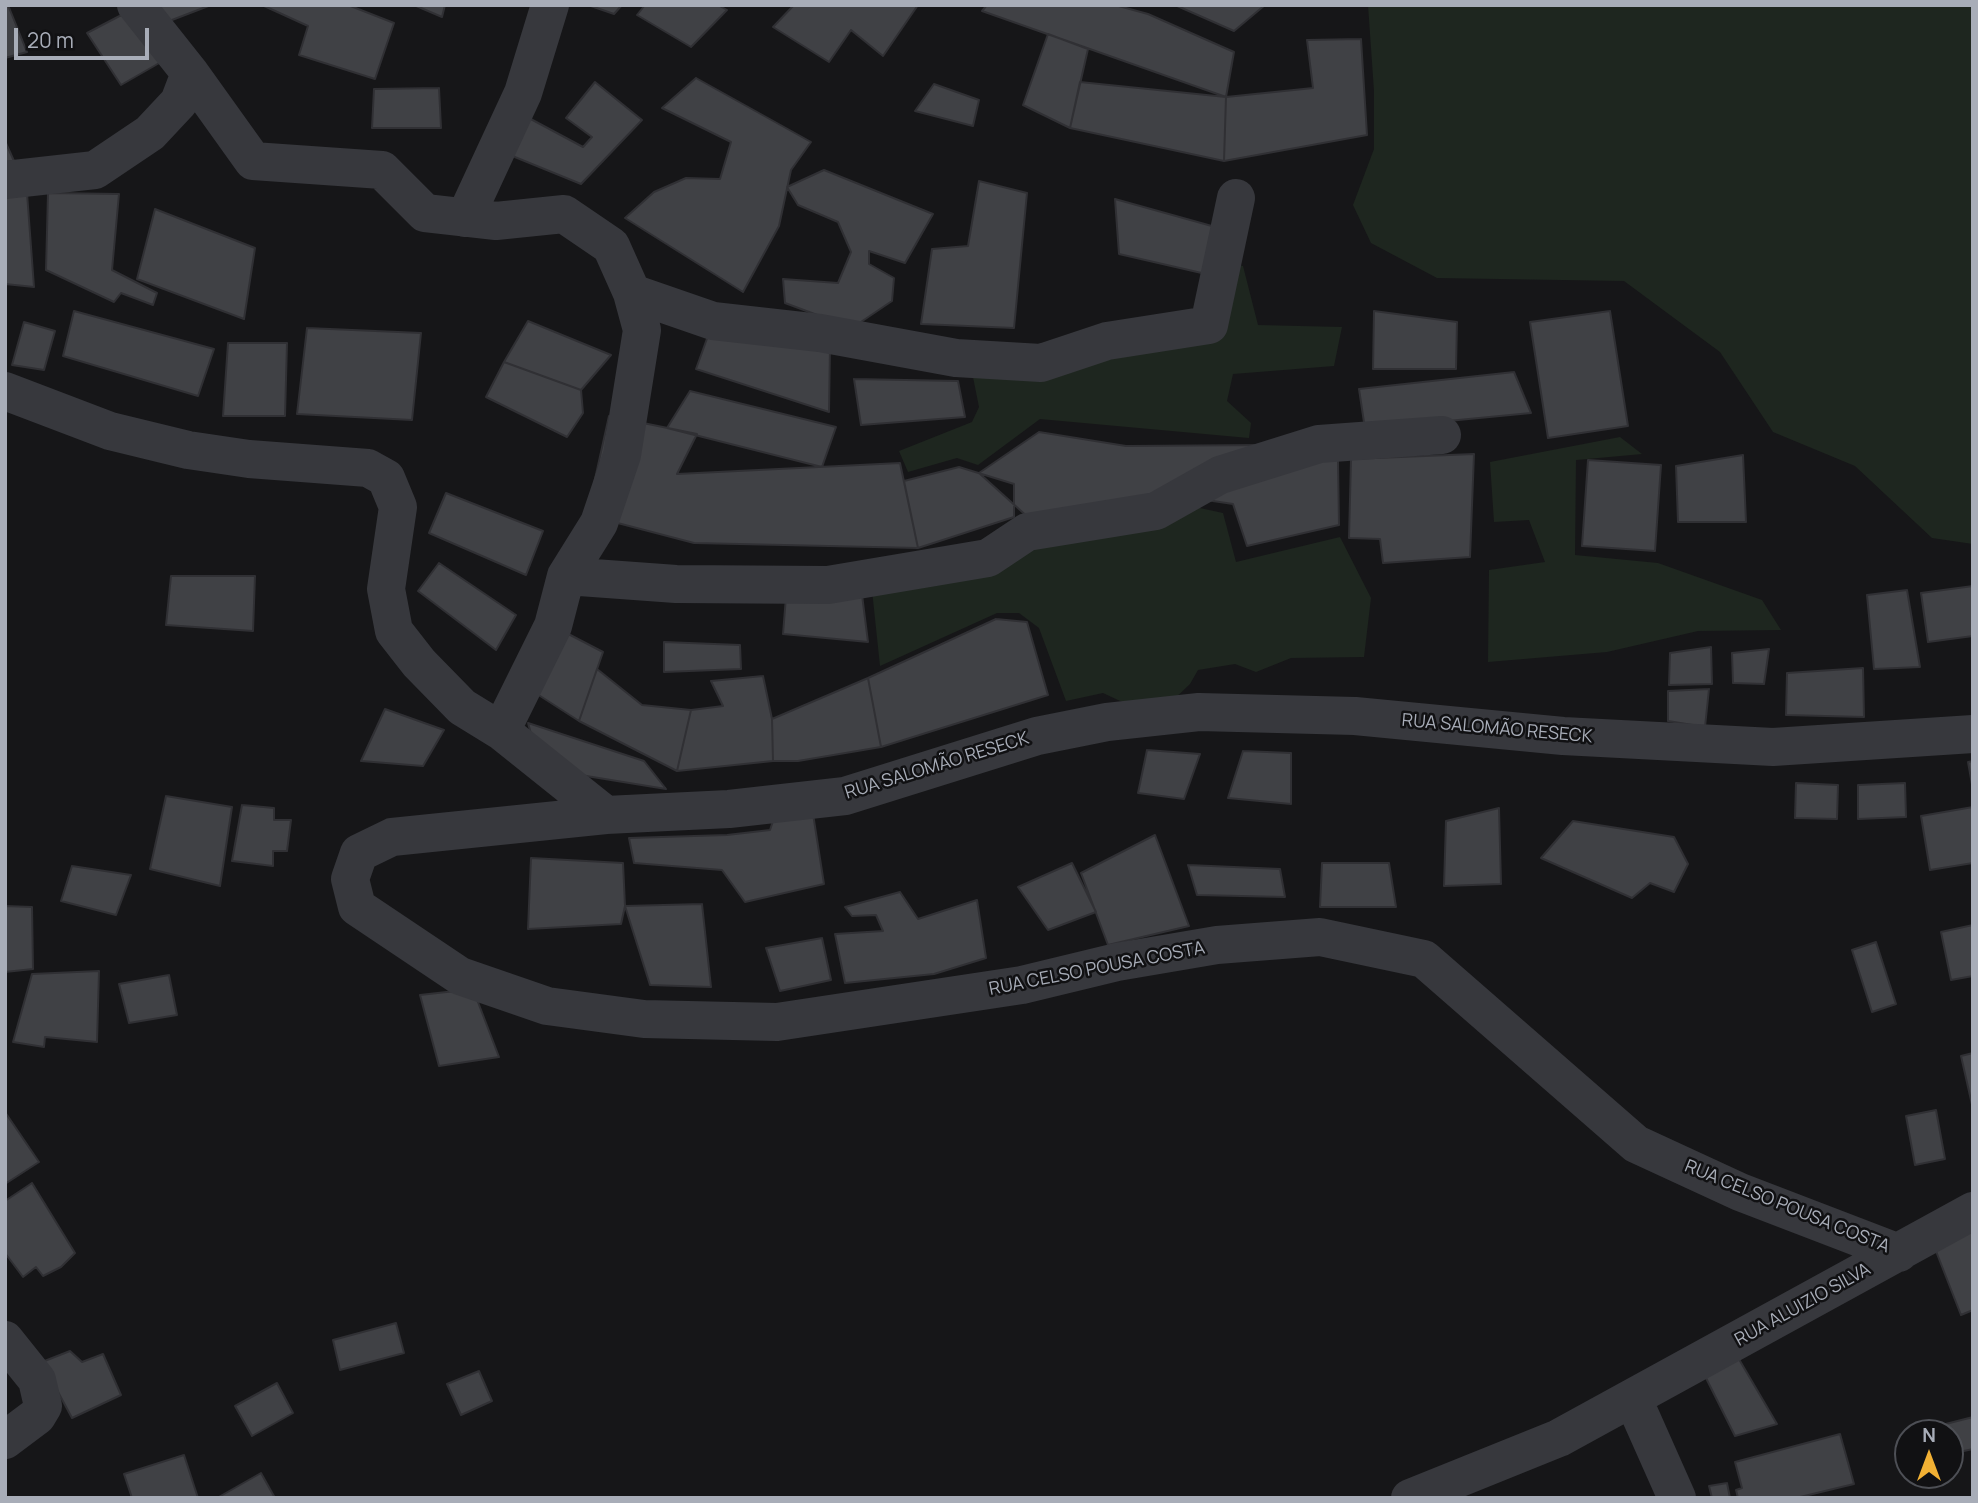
<!DOCTYPE html>
<html>
<head>
<meta charset="utf-8">
<style>
  body { margin:0 }
  #map { position:relative; width:1978px; height:1503px; overflow:hidden; background:#161618; font-family:Manrope,sans-serif }
  canvas { display:block }
  .frame { position:absolute; inset:0; border:7px solid #a8adb8; pointer-events:none }
  .north { position:absolute; left:1894px; top:1419px; width:70px; height:70px; box-sizing:border-box; background:#111113; border:2px solid #4d4f55; border-radius:50%; rotate:0deg; font-size:19px; font-weight:700; line-height:28px; text-align:center; color:#a8adb8 }
  .north::after { content:''; display:block; margin:auto; width:24px; height:32px; background:#f2b134; clip-path:polygon(50% 0,100% 100%,50% 72%,0 100%) }
  .scale { position:absolute; left:14px; top:28px; width:135px; height:32px; box-sizing:border-box; border:4px solid #a8adb8; border-top:0; padding-left:9px; font-size:21px; line-height:24px; white-space:nowrap; color:#a8adb8; -webkit-text-stroke:5px #111113; paint-order:stroke }
</style>
</head>
<body>
<div id="map">
<canvas width="1978" height="1503"></canvas>
<div class="frame"></div>
<div class="north">N</div>
<div class="scale">20 m</div>
</div>
<script>
const ctx = document.querySelector('canvas').getContext('2d');
ctx.lineJoin = 'round';
function fillPath(path, color) { ctx.fillStyle = color; ctx.fill(path, 'evenodd'); }
const poly = rows => new Path2D(rows.map(r => 'M' + r).join(''));
function stroke(path, color, width, dash) { ctx.strokeStyle = color; ctx.lineWidth = width; ctx.lineCap = dash ? 'butt' : 'round'; ctx.setLineDash(dash || []); ctx.stroke(path); }
function write(font, color, halo, rows, align = 'center') {
  ctx.font = font + ' Manrope,sans-serif'; ctx.lineWidth = 5; ctx.setLineDash([]); ctx.textBaseline = 'middle'; ctx.strokeStyle = halo; ctx.fillStyle = color; for (const [text, x, y, turn = 0] of rows) {
    ctx.save(); ctx.translate(x, y); ctx.rotate((+turn || 0) * Math.PI / 180); ctx.textAlign = isNaN(turn) ? turn : align; if (halo) ctx.strokeText(text, 0, 0); ctx.fillText(text, 0, 0); ctx.restore();
  }
}
fillPath(poly([
  [1368,5,1973,5,1973,544,1932,538,1855,466,1773,432,1720,352,1624,281,1437,278,1371,243,1353,205,1374,149,1374,91],
  [1229,263,1243,266,1258,325,1342,327,1334,366,1233,374,1227,401,1251,423,1249,438,1040,419,978,465,957,458,908,472,899,451,972,422,979,407,972,372,1216,334],
  [1620,437,1642,454,1576,460,1575,555,1658,563,1762,600,1781,630,1698,631,1607,652,1488,662,1489,570,1545,562,1529,520,1494,522,1490,462],
  [1186,505,1223,513,1236,562,1340,537,1371,598,1364,657,1291,658,1256,672,1235,664,1198,670,1190,684,1166,707,1133,707,1103,693,1066,701,1039,628,1019,613,997,613,880,666,872,590,1030,544]
]), '#1e261f');
const building = poly([
  [5,5,8,5,27,52,5,58,5,5],
  [151,5,211,5,159,25,151,5],
  [262,5,348,5,394,23,375,79,299,55,308,26,262,5],
  [414,5,445,5,442,17,414,5],
  [588,5,622,5,614,14,588,5],
  [645,5,718,5,727,10,691,47,637,15,645,5],
  [794,5,918,5,883,56,851,30,829,62,773,27,794,5],
  [987,5,1115,5,1148,14,1234,52,1226,97,982,11,987,5],
  [1175,5,1265,5,1234,31,1175,5],
  [131,10,168,58,121,85,87,33,131,10],
  [1048,34,1088,49,1070,128,1023,105,1048,34],
  [1361,39,1367,135,1224,161,1226,97,1313,88,1307,40,1361,39],
  [696,78,811,142,791,170,779,226,743,292,625,218,654,192,686,178,720,179,731,142,662,108,696,78],
  [595,82,642,120,581,184,505,153,527,117,583,147,592,137,566,118,595,82],
  [1080,82,1226,97,1224,161,1070,128,1080,82],
  [934,84,979,100,973,126,915,111,934,84],
  [439,88,441,128,372,128,374,89,439,88],
  [5,141,14,161,5,162,5,141],
  [824,170,933,214,905,263,869,251,869,264,894,278,892,301,852,328,785,303,783,279,838,283,851,252,838,222,798,205,787,187,824,170],
  [979,181,1027,193,1014,328,921,324,932,249,968,246,979,181],
  [5,192,27,193,34,287,5,284,5,192],
  [48,193,119,194,112,270,157,293,153,305,121,293,114,302,46,270,48,193],
  [1115,199,1219,228,1219,277,1119,254,1115,199],
  [155,209,255,248,244,319,137,279,155,209],
  [74,311,214,349,198,396,63,356,74,311],
  [1374,311,1457,322,1456,369,1373,369,1374,311],
  [1610,311,1628,426,1548,438,1530,322,1610,311],
  [528,321,611,355,581,390,504,362,528,321],
  [24,322,55,331,44,370,12,365,24,322],
  [713,322,830,346,829,412,696,369,713,322],
  [307,328,421,333,412,420,297,414,307,328],
  [228,343,287,343,285,416,223,416,228,343],
  [504,362,581,390,583,413,567,437,486,397,504,362],
  [1514,372,1531,413,1365,429,1359,389,1514,372],
  [854,379,958,381,965,417,861,425,854,379],
  [690,391,836,427,822,467,667,428,690,391],
  [609,416,697,434,677,474,900,463,918,548,694,543,587,515,609,416],
  [1039,432,1126,446,1266,445,1338,460,1339,525,1247,546,1233,504,1159,493,1030,519,979,473,1039,432],
  [1474,454,1470,557,1383,563,1380,539,1349,538,1351,459,1474,454],
  [1743,455,1746,522,1678,522,1676,466,1743,455],
  [1588,460,1661,465,1655,551,1582,546,1588,460],
  [959,467,1014,484,1014,517,918,548,904,481,959,467],
  [446,493,543,531,526,575,429,533,446,493],
  [439,563,516,615,496,650,418,591,439,563],
  [171,576,255,576,253,631,166,625,171,576],
  [860,579,868,642,783,634,787,584,860,579],
  [1973,586,1973,636,1928,642,1921,593,1973,586],
  [1907,590,1920,667,1874,669,1867,595,1907,590],
  [996,619,1027,622,1048,695,881,747,868,678,996,619],
  [553,626,603,652,579,721,523,685,553,626],
  [664,642,740,645,741,669,664,672,664,642],
  [1711,647,1712,684,1669,685,1670,653,1711,647],
  [1769,649,1764,684,1733,683,1732,653,1769,649],
  [1863,668,1864,717,1786,715,1787,673,1863,668],
  [597,669,642,705,691,710,677,771,579,721,597,669],
  [763,676,772,719,773,761,677,771,691,710,723,706,711,681,763,676],
  [868,678,881,747,798,761,773,761,772,719,868,678],
  [1709,689,1705,727,1668,721,1668,691,1709,689],
  [385,709,444,730,423,766,361,761,385,709],
  [528,723,644,761,666,789,568,773,537,755,528,723],
  [1147,750,1200,754,1184,799,1138,793,1147,750],
  [1243,751,1291,753,1291,804,1228,798,1243,751],
  [1973,761,1973,790,1968,762,1973,761],
  [1796,783,1838,785,1837,819,1795,818,1796,783],
  [1905,783,1906,817,1858,819,1858,785,1905,783],
  [166,796,232,807,220,886,150,869,166,796],
  [811,801,824,884,745,902,722,870,634,863,629,838,727,835,770,830,778,806,811,801],
  [242,805,274,808,274,820,291,820,287,851,273,851,273,866,232,861,242,805],
  [1973,807,1973,863,1930,870,1921,816,1973,807],
  [1499,808,1501,884,1444,886,1446,821,1499,808],
  [1573,821,1674,837,1688,864,1674,892,1650,883,1632,898,1541,858,1573,821],
  [1155,835,1189,926,1108,945,1081,873,1155,835],
  [531,858,623,863,625,906,621,924,528,929,531,858],
  [1072,863,1096,912,1048,930,1018,887,1072,863],
  [1322,863,1389,863,1396,907,1320,907,1322,863],
  [1188,865,1280,869,1285,897,1197,895,1188,865],
  [72,866,131,875,116,915,61,901,72,866],
  [900,892,918,919,977,900,986,958,934,974,845,983,835,934,883,931,876,915,852,916,845,907,900,892],
  [702,904,711,987,650,985,625,906,702,904],
  [5,906,32,907,33,969,5,972,5,906],
  [1973,925,1973,976,1951,980,1941,932,1973,925],
  [822,938,831,980,780,991,766,948,822,938],
  [1876,942,1896,1004,1872,1012,1852,950,1876,942],
  [99,971,97,1042,45,1037,44,1047,13,1042,32,974,99,971],
  [169,975,177,1015,129,1023,119,984,169,975],
  [473,989,499,1057,439,1066,420,995,473,989],
  [1973,1053,1973,1109,1961,1056,1973,1053],
  [1936,1110,1945,1159,1915,1165,1906,1116,1936,1110],
  [5,1112,39,1162,5,1184,5,1112],
  [32,1183,75,1253,61,1267,43,1276,36,1267,23,1277,5,1253,5,1201,32,1183],
  [1973,1228,1973,1310,1961,1315,1932,1241,1973,1228],
  [396,1323,404,1353,340,1370,333,1340,396,1323],
  [1733,1349,1777,1424,1735,1436,1701,1368,1733,1349],
  [70,1351,82,1362,103,1354,121,1395,72,1418,42,1362,70,1351],
  [479,1371,492,1401,461,1415,447,1384,479,1371],
  [277,1383,293,1413,252,1436,235,1406,277,1383],
  [1973,1417,1973,1449,1950,1454,1950,1433,1931,1433,1930,1428,1973,1417],
  [1840,1434,1854,1484,1796,1498,1738,1498,1736,1490,1742,1488,1735,1462,1840,1434],
  [184,1455,198,1498,132,1498,124,1474,184,1455],
  [261,1473,275,1498,217,1498,261,1473],
  [1727,1483,1730,1498,1712,1498,1709,1486,1727,1483]
]);
fillPath(building, '#404145');
stroke(building, '#303034', 2);
stroke(poly([
  [136,5,190,73,253,161,382,170,425,213,496,221,564,214,611,246,632,293,642,330,622,455,599,523,566,576,676,584,828,585,988,558,1027,532,1156,511,1220,475,1319,444,1442,435],
  [5,180,95,170,150,133,179,102,190,73],
  [465,218,523,93,550,5],
  [632,293,713,321,820,333,956,358,1041,363,1107,341,1209,325,1236,198],
  [5,391,110,431,188,450,249,459,368,468,386,478,398,507,386,589,394,631,419,663,462,707,501,731,606,815],
  [501,731,553,626,566,576],
  [1899,1253,1740,1192,1636,1144,1424,959,1320,937,1217,945,1117,962,1022,985,777,1022,644,1019,547,1006,460,976,357,907,350,879,359,853,392,837,606,815,729,809,845,796,1037,736,1107,722,1199,712,1355,716,1563,736,1773,747,1973,734],
  [5,1340,37,1380,43,1406,37,1416,5,1440],
  [1633,1399,1677,1498],
  [1410,1498,1559,1438,1973,1211]
]), '#37383d', 38);
write('18px', '#a8adb8', '#111113', [
  ["RUA SALOMÃO RESECK",1497,729,5],
  ["RUA SALOMÃO RESECK",937,766,-17],
  ["RUA CELSO POUSA COSTA",1097,969,-11],
  ["RUA CELSO POUSA COSTA",1787,1207,22],
  ["RUA ALUIZIO SILVA",1803,1305,-29]
]);
</script>
</body>
</html>
